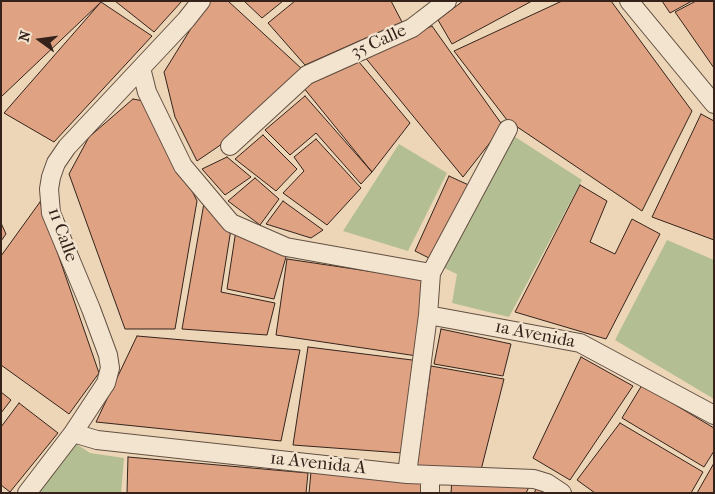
<!DOCTYPE html>
<html>
<head>
<meta charset="utf-8">
<style>
  body { margin:0 }
  #map { position:relative; width:715px; height:494px; overflow:hidden; background:#ecd6b7; font-family:"IM FELL French Canon",serif }
  canvas { display:block }
  .frame { position:absolute; inset:0; border:2px solid #35231b; pointer-events:none }
  .north { position:absolute; left:15px; top:15px; width:50px; height:50px; -webkit-text-stroke:4px #f3e4d0; paint-order:stroke; rotate:284deg; font-size:14px; font-weight:700; line-height:20px; text-align:center; color:#35231b }
  .north::after { content:''; display:block; margin:auto; width:18px; height:22px; background:#35231b; clip-path:polygon(50% 0,100% 100%,50% 72%,0 100%) }
</style>
</head>
<body>
<div id="map">
<canvas width="715" height="494"></canvas>
<div class="frame"></div>
<div class="north">N</div>
</div>
<script>
const ctx = document.querySelector('canvas').getContext('2d');
ctx.lineJoin = 'round';
function fillPath(path, color) { ctx.fillStyle = color; ctx.fill(path, 'evenodd'); }
const poly = rows => new Path2D(rows.map(r => 'M' + r).join(''));
function stroke(path, color, width, dash) { ctx.strokeStyle = color; ctx.lineWidth = width; ctx.lineCap = dash ? 'butt' : 'round'; ctx.setLineDash(dash || []); ctx.stroke(path); }
function write(font, color, halo, rows, align = 'center') {
  ctx.font = font + ' "IM FELL French Canon",serif'; ctx.lineWidth = 4.5; ctx.setLineDash([]); ctx.textBaseline = 'middle'; ctx.strokeStyle = halo; ctx.fillStyle = color; for (const [text, x, y, turn = 0] of rows) {
    ctx.save(); ctx.translate(x, y); ctx.rotate((+turn || 0) * Math.PI / 180); ctx.textAlign = isNaN(turn) ? turn : align; if (halo) ctx.strokeText(text, 0, 0); ctx.fillText(text, 0, 0); ctx.restore();
  }
}
fillPath(poly([
  [509,133,582,180,509,317,452,303,457,274,440,266],
  [399,144,447,173,408,251,343,231],
  [667,240,714,260,714,399,615,340],
  [72,441,90,453,124,458,121,493,35,493]
]), '#b3be92');
const building = poly([
  [1,1,100,1,101,2,1,97,1,1],
  [115,1,182,1,154,32,115,1],
  [208,1,228,1,302,69,219,146,197,161,175,117,164,72,208,1],
  [244,1,283,1,262,18,244,1],
  [295,1,391,1,402,22,305,65,268,23,295,1],
  [463,1,532,1,452,44,438,20,463,1],
  [562,1,611,1,692,111,642,211,507,120,454,51,562,1],
  [662,1,692,1,670,13,662,1],
  [696,1,714,1,714,68,675,12,696,1],
  [101,2,152,36,54,142,4,113,101,2],
  [432,26,503,126,463,177,364,56,432,26],
  [359,62,410,123,372,172,303,87,359,62],
  [305,96,372,172,361,184,316,133,290,155,265,130,305,96],
  [133,99,149,102,197,201,175,329,125,329,69,174,89,137,133,99],
  [701,114,714,121,714,240,652,217,701,114],
  [263,135,297,169,276,191,235,159,263,135],
  [316,139,361,188,327,225,283,193,304,171,294,157,316,139],
  [227,157,251,177,225,195,202,169,227,157],
  [449,176,473,187,437,262,415,251,449,176],
  [255,178,279,199,260,225,228,201,255,178],
  [580,185,607,201,590,242,615,254,632,219,660,234,606,339,515,312,580,185],
  [283,201,323,230,311,238,266,224,283,201],
  [40,202,99,373,69,414,1,365,1,256,40,202],
  [204,203,231,229,221,292,275,303,267,335,182,329,204,203],
  [1,223,6,234,1,241,1,223],
  [236,230,288,250,274,299,227,289,236,230],
  [287,259,428,280,417,356,276,335,287,259],
  [441,329,511,344,503,376,434,364,441,329],
  [137,336,300,350,281,441,96,422,137,336],
  [308,347,420,361,402,453,293,445,308,347],
  [581,357,633,386,570,480,533,458,581,357],
  [431,366,504,379,480,474,417,466,431,366],
  [642,385,714,428,714,451,704,467,622,418,642,385],
  [1,392,11,400,1,413,1,392],
  [19,403,58,433,10,492,1,485,1,427,19,403],
  [620,423,703,472,691,493,595,493,577,480,620,423],
  [128,457,308,473,306,493,127,493,128,457],
  [714,463,714,493,697,493,714,463],
  [311,472,427,483,427,493,309,493,311,472],
  [452,479,531,483,526,493,451,493,452,479],
  [539,484,551,493,534,493,539,484]
]);
fillPath(building, '#dfa384');
stroke(building, '#35231b', 1);
const street = poly([
  [629,1,714,104],
  [141,68,147,92,183,166,231,223,286,247,431,273],
  [230,146,307,75,412,28,447,1],
  [428,315,580,343,714,415],
  [73,433,97,440,407,474,534,479,547,483,562,493],
  [407,474,428,315,431,273,508,129],
  [27,493,73,433,106,383,110,368,108,355,91,309,51,213,49,189,51,177,56,163,67,147,186,20,201,1],
  [430,493,430,475]
]);
stroke(street, '#635042', 20);
stroke(street, '#f3e4d0', 18);
write('18px', '#35231b', '#f3e4d0', [
  ["35 Calle",379,42,-24],
  ["11 Calle",62,235,70],
  ["1a Avenida",535,335,11],
  ["1a Avenida A",318,464,6]
]);
</script>
</body>
</html>
